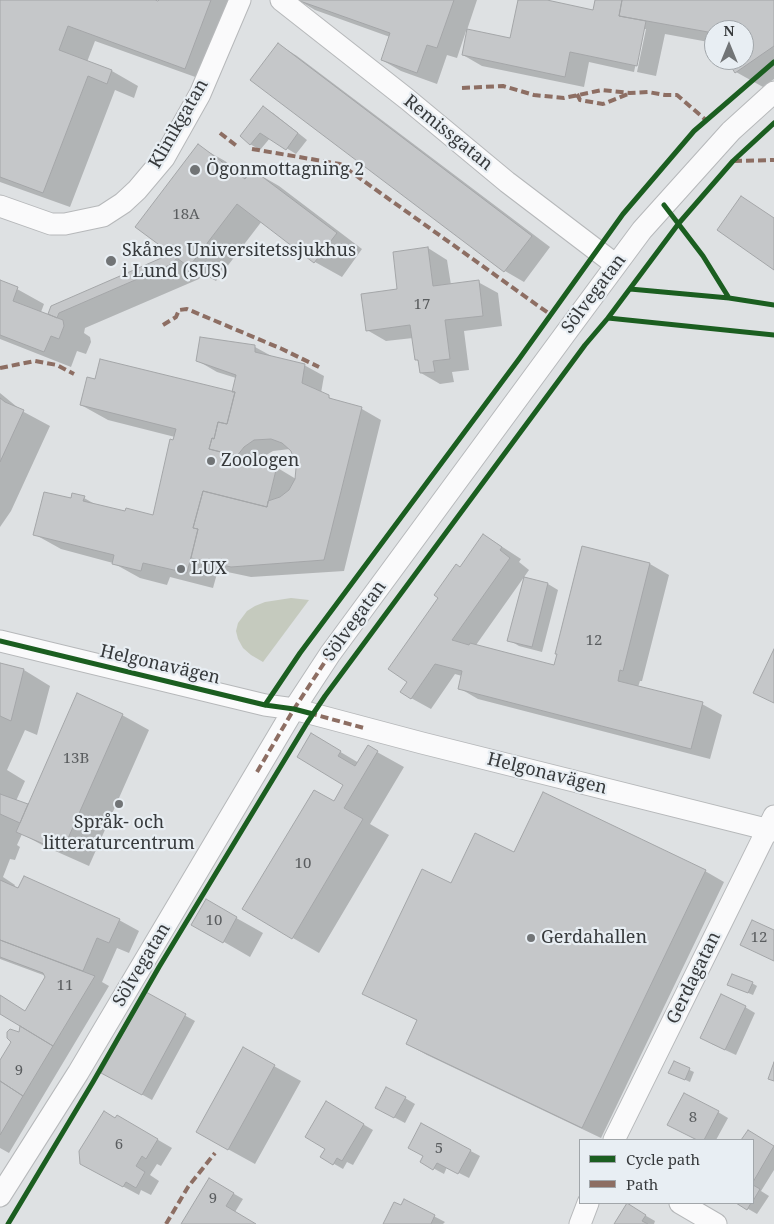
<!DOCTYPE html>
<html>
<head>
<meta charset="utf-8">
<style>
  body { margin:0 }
  #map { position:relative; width:774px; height:1224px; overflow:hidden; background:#dee1e3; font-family:"Noto Serif",serif }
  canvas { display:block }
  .legend { position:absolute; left:579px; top:1139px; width:175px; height:65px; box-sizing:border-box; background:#e8eef3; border:1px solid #a1a6aa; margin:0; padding:6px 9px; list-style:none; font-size:15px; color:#373a3c }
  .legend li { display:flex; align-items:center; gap:10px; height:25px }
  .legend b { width:25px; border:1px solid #a1a6aa }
  .north { position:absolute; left:704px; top:20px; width:50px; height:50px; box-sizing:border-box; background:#e8eef3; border:1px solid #a1a6aa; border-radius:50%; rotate:0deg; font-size:14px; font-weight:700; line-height:20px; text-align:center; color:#373a3c }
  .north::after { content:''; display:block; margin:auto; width:18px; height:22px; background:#717476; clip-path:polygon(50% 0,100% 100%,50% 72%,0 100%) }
</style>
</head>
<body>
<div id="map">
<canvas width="774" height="1224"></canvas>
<ul class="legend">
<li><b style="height:6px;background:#1b5e20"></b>Cycle path</li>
<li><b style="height:6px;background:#8d6e63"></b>Path</li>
</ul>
<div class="north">N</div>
</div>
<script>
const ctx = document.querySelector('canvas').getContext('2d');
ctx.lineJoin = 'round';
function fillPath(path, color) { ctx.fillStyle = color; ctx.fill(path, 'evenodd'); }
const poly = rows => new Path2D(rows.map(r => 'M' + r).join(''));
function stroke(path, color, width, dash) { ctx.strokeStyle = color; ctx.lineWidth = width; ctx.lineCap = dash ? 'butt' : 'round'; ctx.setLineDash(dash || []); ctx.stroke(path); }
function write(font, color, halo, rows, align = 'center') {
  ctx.font = font + ' "Noto Serif",serif'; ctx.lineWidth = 4.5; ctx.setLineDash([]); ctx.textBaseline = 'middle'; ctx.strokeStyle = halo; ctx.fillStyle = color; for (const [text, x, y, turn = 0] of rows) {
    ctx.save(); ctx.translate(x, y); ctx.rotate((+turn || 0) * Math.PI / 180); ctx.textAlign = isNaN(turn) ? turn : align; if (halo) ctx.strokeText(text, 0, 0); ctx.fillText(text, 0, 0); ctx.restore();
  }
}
fillPath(poly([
  [291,598,309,600,263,662,251,655,243,648,238,639,236,631,238,623,247,611,255,606,265,602]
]), '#c5cabe');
fillPath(poly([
  [0,0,151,0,159,3,160,0,243,0,212,83,95,41,87,62,112,71,138,86,134,98,115,90,70,207,0,182],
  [298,0,477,0,467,30,511,40,520,0,541,0,594,11,596,0,774,0,774,79,763,87,736,72,728,60,744,60,744,30,714,30,714,43,665,34,656,76,637,72,646,29,643,29,634,72,589,62,584,87,482,66,463,55,468,31,466,31,457,58,447,55,437,84,401,71,382,60,390,37,315,10],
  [278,44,297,56,550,247,524,282,505,271,252,79],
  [263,108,273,113,307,140,296,154,270,138,260,150,250,144],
  [198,146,225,161,247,178,253,171,279,186,362,249,342,277,315,262,262,221,216,281,203,274,199,279,85,328,84,333,90,337,91,342,86,354,77,351,71,367,0,339,0,282,17,289,44,304,41,312,49,315,52,307,166,257],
  [428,248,447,260,451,285,478,282,498,293,502,326,464,331,469,370,452,372,454,382,440,384,421,373,418,361,416,359,413,338,386,341,367,330,399,290],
  [255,347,275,358,304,365,324,376,321,393,340,403,362,409,381,420,344,571,251,577,218,570,213,588,170,577,167,585,140,578,113,563,61,549,34,534,72,500,84,498,100,507,154,517,175,437,108,420,81,405,233,393,236,378,217,372,198,361],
  [290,449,298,468,296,479,276,467,259,463,263,457,273,451],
  [0,393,22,411,50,426,11,511,0,527],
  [484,535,521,559,519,562,529,570,476,645,555,666,650,564,669,575,642,681,640,681,638,687,702,704,722,715,710,759,478,699,459,688,462,676,455,674,431,709,411,698,409,682,461,568],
  [525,578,548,584,558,590,542,652,519,646,509,640],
  [0,665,24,670,50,686,37,735,25,730,7,770,25,781,16,801,29,805,122,715,149,730,89,866,44,846,22,834,17,845,20,847,15,860,10,859,3,877,15,885,14,887,119,920,139,931,129,953,117,948,102,982,109,986,9,1153,0,1148,0,1063,20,1033,21,1026,0,1013,0,996,26,1012,46,976,0,959],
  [312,735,359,763,368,747,404,767,370,824,389,835,319,953,293,938,334,803,345,785],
  [515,854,705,871,724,882,601,1138,427,1055,407,1044,418,1021,364,994,452,884],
  [206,901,263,933,250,957,193,924],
  [752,983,757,986,753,995,734,987],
  [146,994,195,1021,152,1100,103,1073],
  [745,1007,755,1013,736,1055,712,1044],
  [243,1049,301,1081,255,1164,224,1147],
  [674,1063,694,1072,690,1082,675,1075],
  [405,1098,415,1104,405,1123,386,1113],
  [327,1103,373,1130,353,1165,347,1162,343,1169,322,1157,326,1149],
  [718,1112,728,1118,716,1140,698,1140,679,1130],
  [117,1116,172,1148,161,1166,157,1164,150,1175,159,1181,151,1195,141,1190,139,1195,96,1172],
  [422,1125,480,1156,469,1178,447,1167,444,1174,431,1167,424,1156],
  [748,1132,774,1147,774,1170,761,1191,769,1196,757,1214,738,1203,753,1203,753,1140,743,1140],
  [210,1180,243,1199,235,1212,254,1224,183,1224],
  [405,1201,445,1222,443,1224,384,1224,402,1206],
  [627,1205,655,1221,654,1224,616,1224]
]), '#0003');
const building = poly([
  [0,0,155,0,158,1,159,0,211,0,185,69,68,26,59,50,112,70,107,84,88,76,43,193,0,177,0,0],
  [297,0,454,0,437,48,427,45,417,73,381,60,390,33,297,0],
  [518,0,547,0,593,10,595,0,622,0,619,16,646,21,637,66,570,52,565,77,462,55,467,29,510,38,518,0],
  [622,0,774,0,774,46,735,73,727,60,744,60,744,30,714,30,714,41,708,32,619,16,622,0],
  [278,43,532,236,504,272,250,80,278,43],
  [263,106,298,133,286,150,260,133,250,145,240,136,263,106],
  [198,144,245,179,252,169,337,233,314,263,237,204,189,267,135,227,198,144],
  [741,196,774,218,774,270,717,230,741,196],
  [428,247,433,286,479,280,483,316,445,320,450,359,433,361,435,372,420,373,418,360,415,360,410,325,366,331,361,294,397,289,393,252,428,247],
  [168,251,177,258,172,264,59,313,57,318,48,314,51,306,166,256,168,251],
  [0,280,18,287,13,301,63,320,64,326,59,339,51,336,44,352,0,335,0,280],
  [200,337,255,345,255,352,305,364,302,383,329,395,329,398,362,407,324,560,231,567,191,558,198,529,193,528,203,491,267,507,268,501,280,497,289,490,295,479,296,468,291,451,282,443,271,439,254,440,244,447,237,456,209,449,212,438,214,439,218,422,227,424,235,392,232,392,236,375,196,361,200,337],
  [100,359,235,392,227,424,218,422,214,439,212,438,209,449,277,466,267,507,203,491,193,528,198,529,187,573,143,563,141,571,112,564,114,555,33,535,44,492,71,498,72,493,85,496,83,501,125,511,126,508,153,515,170,439,173,440,176,429,80,405,87,377,95,379,100,359],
  [0,398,5,402,24,410,0,462,0,398],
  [483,534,502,547,500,550,510,558,452,640,469,645,470,643,554,665,557,654,555,654,582,546,650,563,623,671,620,670,618,681,703,702,691,749,458,689,462,671,435,664,411,699,400,692,407,682,388,669,438,598,434,595,456,564,460,567,483,534],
  [524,577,548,583,532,647,507,641,524,577],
  [774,649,774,703,753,693,774,649],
  [0,663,24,669,11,721,0,716,0,663],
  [77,693,123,714,62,852,16,832,77,693],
  [311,733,341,751,338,756,355,766,368,745,378,751,344,808,363,819,292,939,242,909,314,790,334,801,343,785,297,757,311,733],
  [543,792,706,870,582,1128,406,1044,417,1020,362,994,422,869,451,883,475,833,514,852,543,792],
  [0,794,28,804,20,823,0,814,0,794],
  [24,876,120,919,109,943,97,938,83,971,0,940,0,880,18,888,24,876],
  [206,899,237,917,223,943,191,925,206,899],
  [752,920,774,930,774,961,740,945,752,920],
  [0,940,95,976,53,1046,0,1014,0,995,25,1011,45,977,43,973,0,957,0,940],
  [732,974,753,982,748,993,727,985,732,974],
  [146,992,186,1014,142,1095,101,1073,146,992],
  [721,994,746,1006,725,1050,700,1038,721,994],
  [20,1026,53,1046,23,1096,0,1081,0,1060,11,1042,7,1038,7,1032,10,1029,19,1032,20,1026],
  [243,1047,275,1065,228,1150,196,1132,243,1047],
  [674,1061,690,1068,685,1080,668,1073,674,1061],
  [774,1062,774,1081,768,1079,774,1062],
  [0,1081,23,1096,0,1135,0,1081],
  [386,1087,406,1097,394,1118,375,1108,386,1087],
  [684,1093,719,1111,704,1140,697,1140,667,1125,684,1093],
  [326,1101,364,1124,342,1161,337,1158,333,1165,320,1157,325,1149,305,1137,326,1101],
  [104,1111,115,1118,117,1115,158,1139,146,1159,142,1156,136,1166,145,1172,136,1188,126,1182,123,1187,80,1164,79,1151,104,1111],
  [421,1123,471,1150,458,1174,437,1163,433,1170,420,1162,423,1156,408,1148,421,1123],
  [748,1130,774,1146,753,1182,753,1140,741,1140,748,1130],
  [209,1178,234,1193,226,1206,256,1224,181,1224,209,1178],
  [753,1185,760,1189,753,1201,753,1185],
  [404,1199,435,1215,431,1224,383,1224,394,1202,401,1205,404,1199],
  [627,1203,646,1215,642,1221,648,1224,614,1224,627,1203],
  [736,1203,751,1203,747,1210,736,1203]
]);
fillPath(building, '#c5c7c9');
stroke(building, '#a4a6a8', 1);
const street = poly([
  [281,0,407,99,507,182,616,265],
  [0,206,51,224,65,224,103,216,123,203,137,190,164,158,200,94,240,0],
  [0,641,265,705,294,709,422,743,774,831],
  [614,1140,774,816],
  [0,1196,78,1073,294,709,330,654,565,334,642,230,731,131,774,92],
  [680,1203,716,1224],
  [580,1224,588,1203]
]);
stroke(street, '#b6b8ba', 23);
stroke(street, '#fafafb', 21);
stroke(poly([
  [462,88,503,86,534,95,564,98,602,90,630,93,648,92,665,95,677,95,707,121],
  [577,94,580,100,603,104,628,94],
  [220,133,238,147],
  [252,149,340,164,551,315],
  [734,161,774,160],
  [163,325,176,317,179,310,187,309,282,349,319,367],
  [0,368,35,361,57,365,74,374],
  [309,713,364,728],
  [257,772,294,709,330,654],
  [166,1224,188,1187,215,1153]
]), '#8d6e63', 4, [8, 4]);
stroke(poly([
  [664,205,703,256,729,298,774,305],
  [630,289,729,298],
  [608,318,774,335],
  [0,641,265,705,294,709,313,714],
  [265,705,300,653,519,359,623,214,694,131,774,62],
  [8,1224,93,1082,159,967,307,723,325,696,585,345,608,318,679,223,733,161,774,123]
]), '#1b5e20', 5);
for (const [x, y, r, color] of [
  [195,170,6,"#717476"],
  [111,261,6,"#717476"],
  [211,461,5,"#717476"],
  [181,569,5,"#717476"],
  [119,804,5,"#717476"],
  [531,938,5,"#717476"]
]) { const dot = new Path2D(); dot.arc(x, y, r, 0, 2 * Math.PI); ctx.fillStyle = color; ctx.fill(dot); stroke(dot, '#e8eef3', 2); }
write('15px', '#5a5d5f', null, [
  ["18A",186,215],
  ["17",422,305],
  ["12",594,641],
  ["13B",76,759],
  ["10",303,864],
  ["10",214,921],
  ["12",759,938],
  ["11",65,986],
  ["9",19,1071],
  ["8",693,1118],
  ["6",119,1145],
  ["5",439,1149],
  ["9",213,1199]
]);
write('18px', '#373a3c', '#e8eef3', [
  ["Klinikgatan",179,124,-60],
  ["Remissgatan",448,133,39],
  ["Sölvegatan",594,294,-53],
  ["Sölvegatan",355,621,-54],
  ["Helgonavägen",160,665,13],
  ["Helgonavägen",547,774,14],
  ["Sölvegatan",142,965,-59],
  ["Gerdagatan",694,978,-64]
]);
write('18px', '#373a3c', '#e8eef3', [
  ["Ögonmottagning 2",206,170],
  ["Skånes Universitetssjukhus",122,251],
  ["i Lund (SUS)",122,272],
  ["Zoologen",221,461],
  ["LUX",191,569],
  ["Språk- och",119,823,"center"],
  ["litteraturcentrum",119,844,"center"],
  ["Gerdahallen",541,938]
], 'left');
</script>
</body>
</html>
